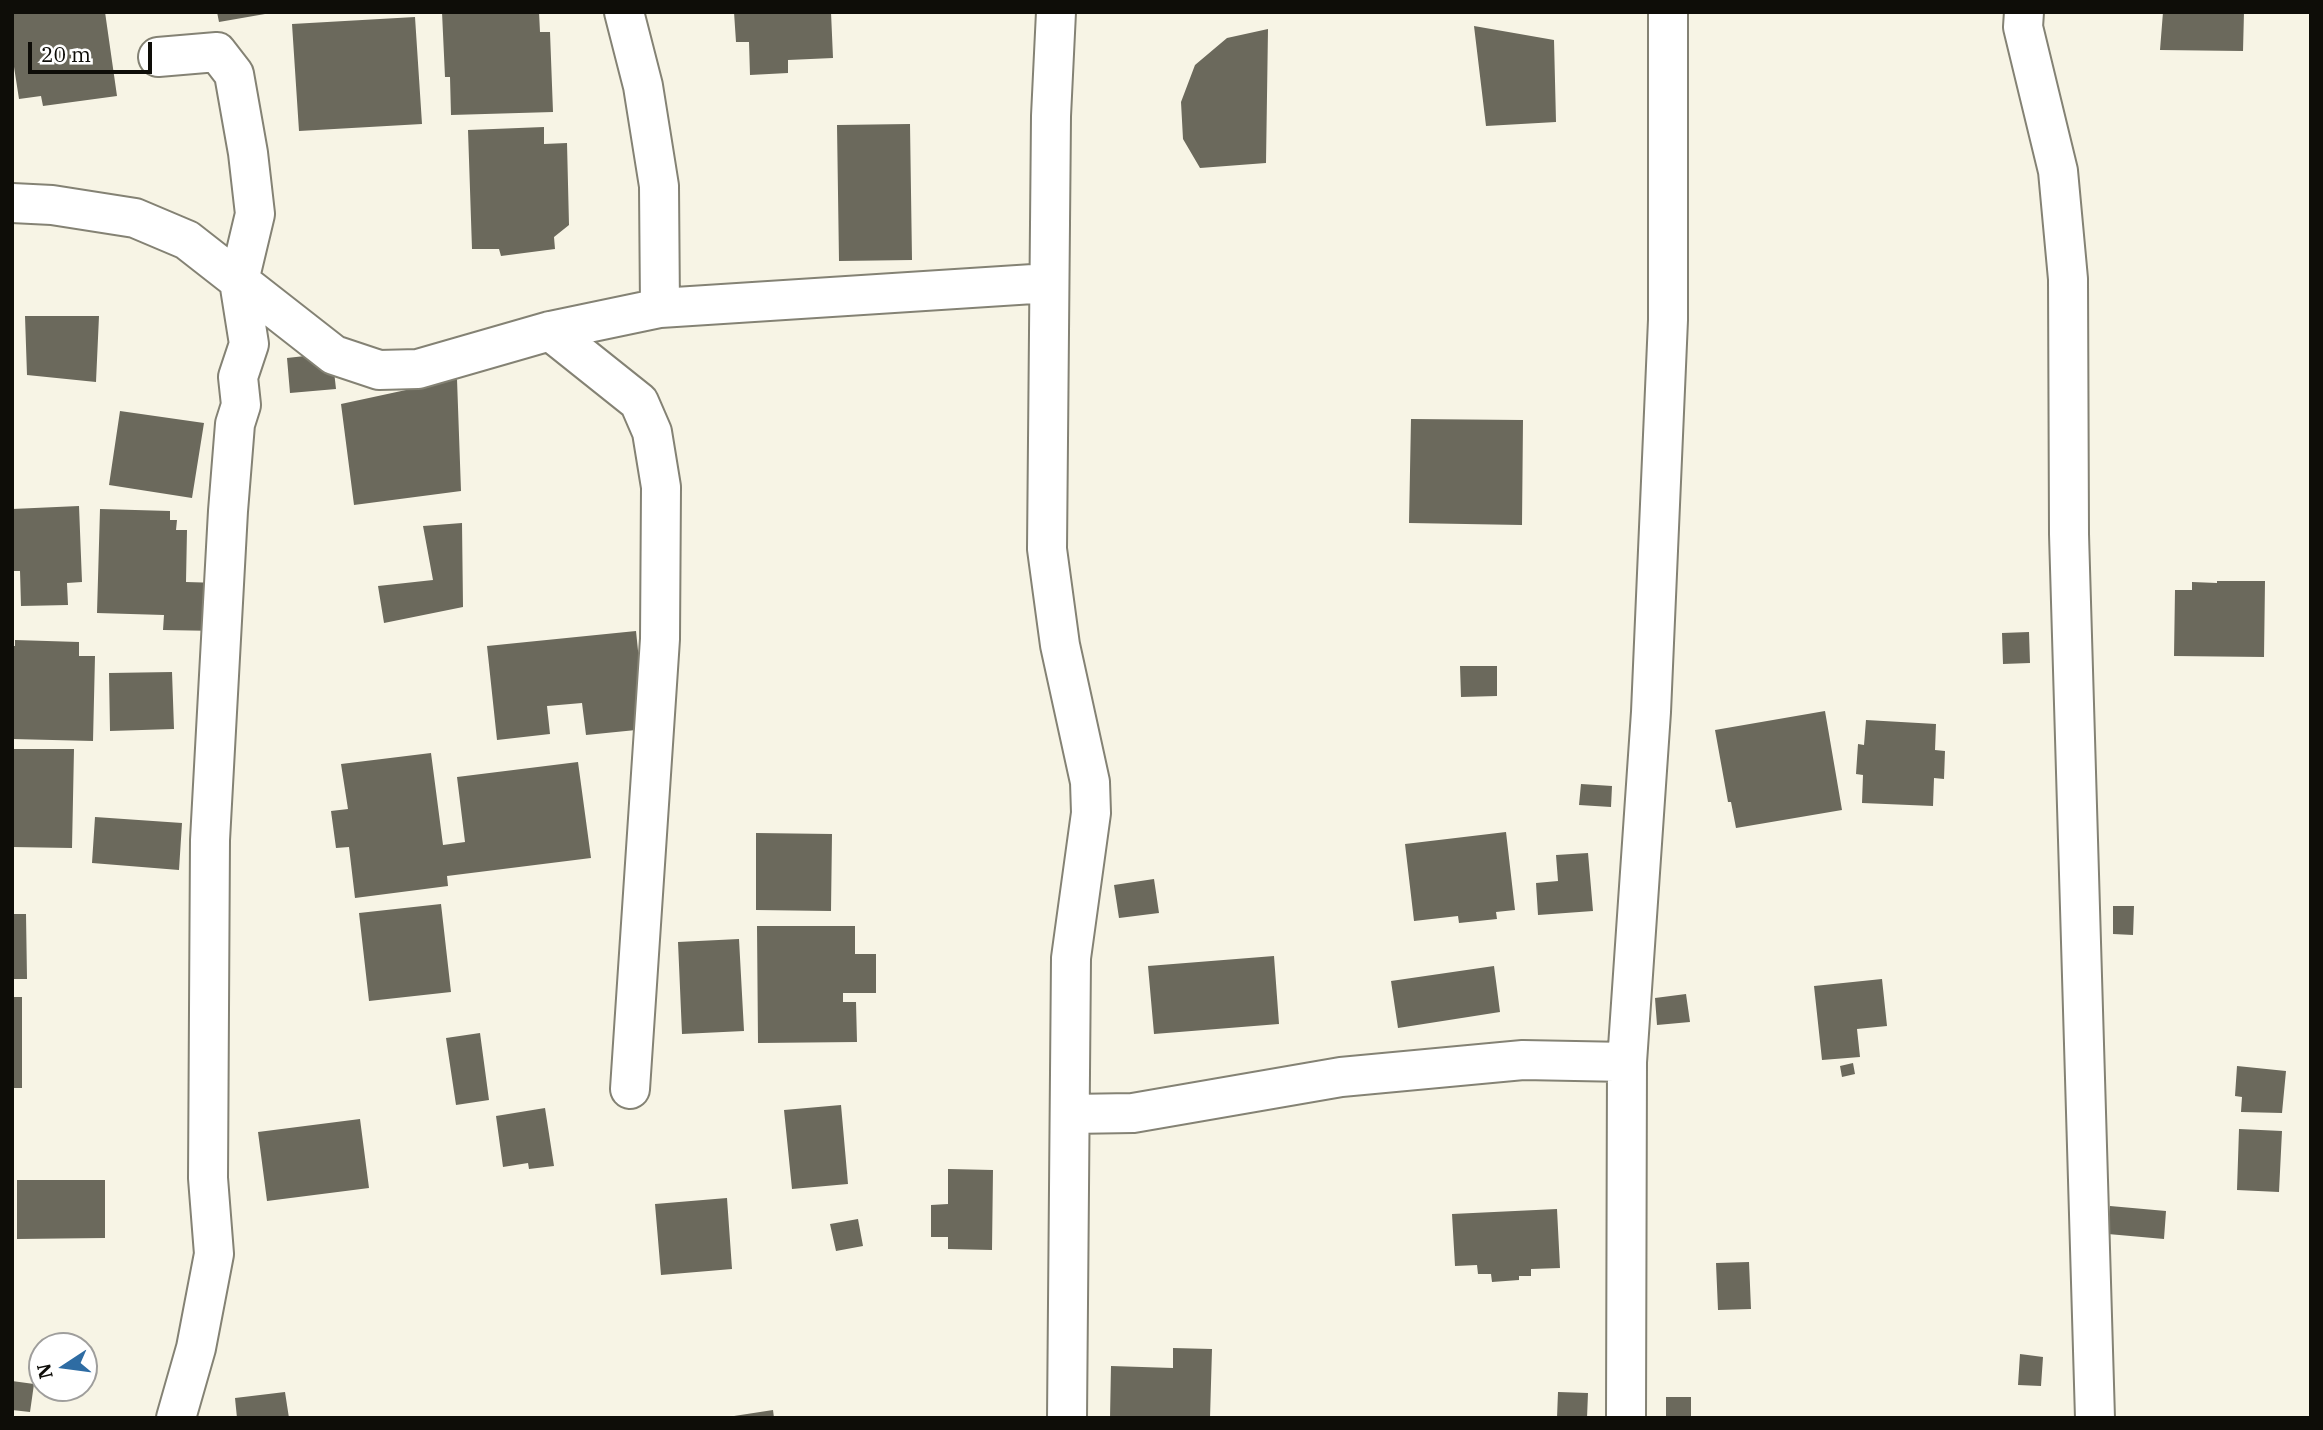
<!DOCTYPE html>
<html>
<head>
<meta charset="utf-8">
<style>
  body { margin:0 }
  #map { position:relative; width:2323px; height:1430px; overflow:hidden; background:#f7f4e5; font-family:"IBM Plex Serif",serif }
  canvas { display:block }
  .frame { position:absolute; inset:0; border:14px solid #0e0d08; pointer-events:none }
  .north { position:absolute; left:28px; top:1332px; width:70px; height:70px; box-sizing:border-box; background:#fff; border:2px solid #9f9e9c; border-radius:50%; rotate:257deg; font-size:19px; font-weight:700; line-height:28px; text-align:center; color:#0e0d08 }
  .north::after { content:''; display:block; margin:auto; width:24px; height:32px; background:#2e6ca3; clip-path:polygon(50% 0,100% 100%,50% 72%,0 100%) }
  .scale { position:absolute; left:28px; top:42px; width:124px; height:32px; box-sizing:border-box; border:4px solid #0e0d08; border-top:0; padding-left:9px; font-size:21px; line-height:24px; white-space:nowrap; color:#0e0d08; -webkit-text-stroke:5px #fff; paint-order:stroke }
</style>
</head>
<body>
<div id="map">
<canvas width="2323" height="1430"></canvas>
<div class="frame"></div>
<div class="north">N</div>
<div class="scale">20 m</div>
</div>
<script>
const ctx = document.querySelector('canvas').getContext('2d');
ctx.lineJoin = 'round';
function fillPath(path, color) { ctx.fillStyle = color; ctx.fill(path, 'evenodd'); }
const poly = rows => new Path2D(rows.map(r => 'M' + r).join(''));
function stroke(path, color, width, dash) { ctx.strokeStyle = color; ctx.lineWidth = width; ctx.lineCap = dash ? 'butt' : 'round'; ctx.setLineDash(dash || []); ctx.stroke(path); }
fillPath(poly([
  [12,12,105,12,117,96,43,106,41,96,19,99,12,54],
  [217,12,265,12,265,14,219,22],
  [442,12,539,12,540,32,550,32,553,112,451,115,450,77,445,77],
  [734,12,831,12,833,58,788,60,788,73,750,75,749,42,736,42],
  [2163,12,2244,12,2243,51,2160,50],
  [415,17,422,124,299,131,292,24],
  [1474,26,1554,40,1556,122,1486,126],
  [1268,29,1266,163,1200,168,1183,139,1181,102,1195,65,1227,38],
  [910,124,912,260,839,261,837,125],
  [544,127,544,144,567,143,569,225,554,237,555,249,501,256,499,249,472,249,468,130],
  [25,316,99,316,96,382,27,375],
  [332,353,336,389,290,393,287,358],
  [457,379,461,491,354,505,341,404],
  [120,411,204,423,192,498,109,485],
  [1411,419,1523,420,1522,525,1409,523],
  [79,506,82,582,67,583,68,605,21,606,20,571,12,571,12,509],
  [100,509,170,511,170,520,177,520,176,530,187,530,186,582,220,583,219,631,163,630,164,615,97,613],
  [462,523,463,607,384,623,378,586,433,580,423,526],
  [2217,581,2265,581,2264,657,2174,656,2175,590,2192,590,2192,582,2217,583],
  [636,631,646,729,586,735,582,703,547,706,550,734,497,740,487,646],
  [2029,632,2030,663,2003,664,2002,633],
  [15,640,79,642,79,656,95,656,93,741,12,739,12,646,15,646],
  [1460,666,1497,666,1497,696,1461,697],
  [172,672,174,729,110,731,109,673],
  [1825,711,1842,810,1736,828,1731,802,1728,802,1715,730],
  [1866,720,1936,724,1935,750,1945,751,1944,779,1934,778,1933,806,1862,803,1863,775,1856,774,1858,744,1864,745],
  [12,749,74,749,72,848,12,847],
  [431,753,443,845,465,842,457,777,578,762,591,858,447,876,448,886,355,898,349,847,336,848,331,811,348,809,341,764],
  [1581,784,1612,786,1611,807,1579,805],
  [95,817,182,823,179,870,92,863],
  [1506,832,1515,910,1496,912,1497,919,1459,923,1458,916,1414,921,1405,844],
  [756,833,832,834,831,911,756,910],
  [1588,853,1593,911,1538,915,1536,883,1558,881,1556,855],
  [1154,879,1159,913,1119,918,1114,885],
  [441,904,451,992,369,1001,359,913],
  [2113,906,2134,906,2133,935,2113,934],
  [12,914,26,914,27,979,12,979],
  [757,926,855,926,855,954,876,954,876,993,843,993,843,1002,856,1002,857,1042,758,1043],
  [739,939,744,1031,682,1034,678,942],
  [1274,956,1279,1024,1154,1034,1148,966],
  [1494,966,1500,1012,1398,1028,1391,981],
  [1882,979,1887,1026,1857,1029,1860,1057,1822,1060,1814,986],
  [1686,994,1690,1022,1657,1025,1655,998],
  [12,997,22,997,22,1088,12,1088],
  [480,1033,489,1100,456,1105,446,1038],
  [1853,1063,1855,1074,1842,1077,1840,1066],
  [2237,1066,2286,1071,2282,1113,2241,1112,2242,1097,2235,1096],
  [841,1105,848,1184,792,1189,784,1110],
  [545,1108,554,1166,529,1169,528,1163,503,1167,496,1116],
  [360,1119,369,1188,267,1201,258,1132],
  [2239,1129,2282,1131,2279,1192,2237,1190],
  [948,1169,993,1170,992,1250,948,1249,948,1237,931,1237,931,1205,948,1204],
  [17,1180,105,1180,105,1238,17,1239],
  [727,1198,732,1269,661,1275,655,1204],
  [2110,1206,2166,1211,2164,1239,2108,1234],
  [1557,1209,1560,1268,1531,1269,1531,1276,1519,1276,1519,1280,1492,1282,1491,1274,1478,1274,1477,1265,1455,1266,1452,1214],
  [858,1219,863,1246,836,1251,830,1224],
  [1749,1262,1751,1309,1718,1310,1716,1263],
  [1173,1348,1212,1349,1210,1418,1110,1418,1111,1366,1173,1368],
  [2020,1354,2043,1357,2041,1386,2018,1385],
  [12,1381,34,1384,30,1412,12,1410],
  [285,1392,289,1418,237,1418,235,1398],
  [1558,1392,1588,1393,1587,1418,1557,1418],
  [1666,1397,1691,1397,1691,1418,1666,1418],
  [773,1410,774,1418,734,1418,734,1416]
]), '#6b695c');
const minor = poly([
  [624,12,643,86,659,186,660,308],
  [1056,12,1051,116,1047,549,1060,645,1090,782,1091,813,1071,958,1067,1418],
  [2024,12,2023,27,2058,171,2068,279,2069,534,2095,1418],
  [158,57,217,52,234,74,248,153,255,214,239,281,249,344,238,377,241,405,235,424,228,511,210,840,208,1178,214,1254,196,1348,176,1418],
  [12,203,52,205,135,218,187,240,334,355,379,370,418,369,550,331,660,308,1049,283],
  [550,331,639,402,652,432,661,487,660,639,630,1089],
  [1070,1114,1133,1113,1341,1077,1523,1060,1627,1062],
  [1626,1418,1627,1062,1651,712,1668,320,1668,12]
]);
stroke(minor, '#848274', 42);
stroke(minor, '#fff', 38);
</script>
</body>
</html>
